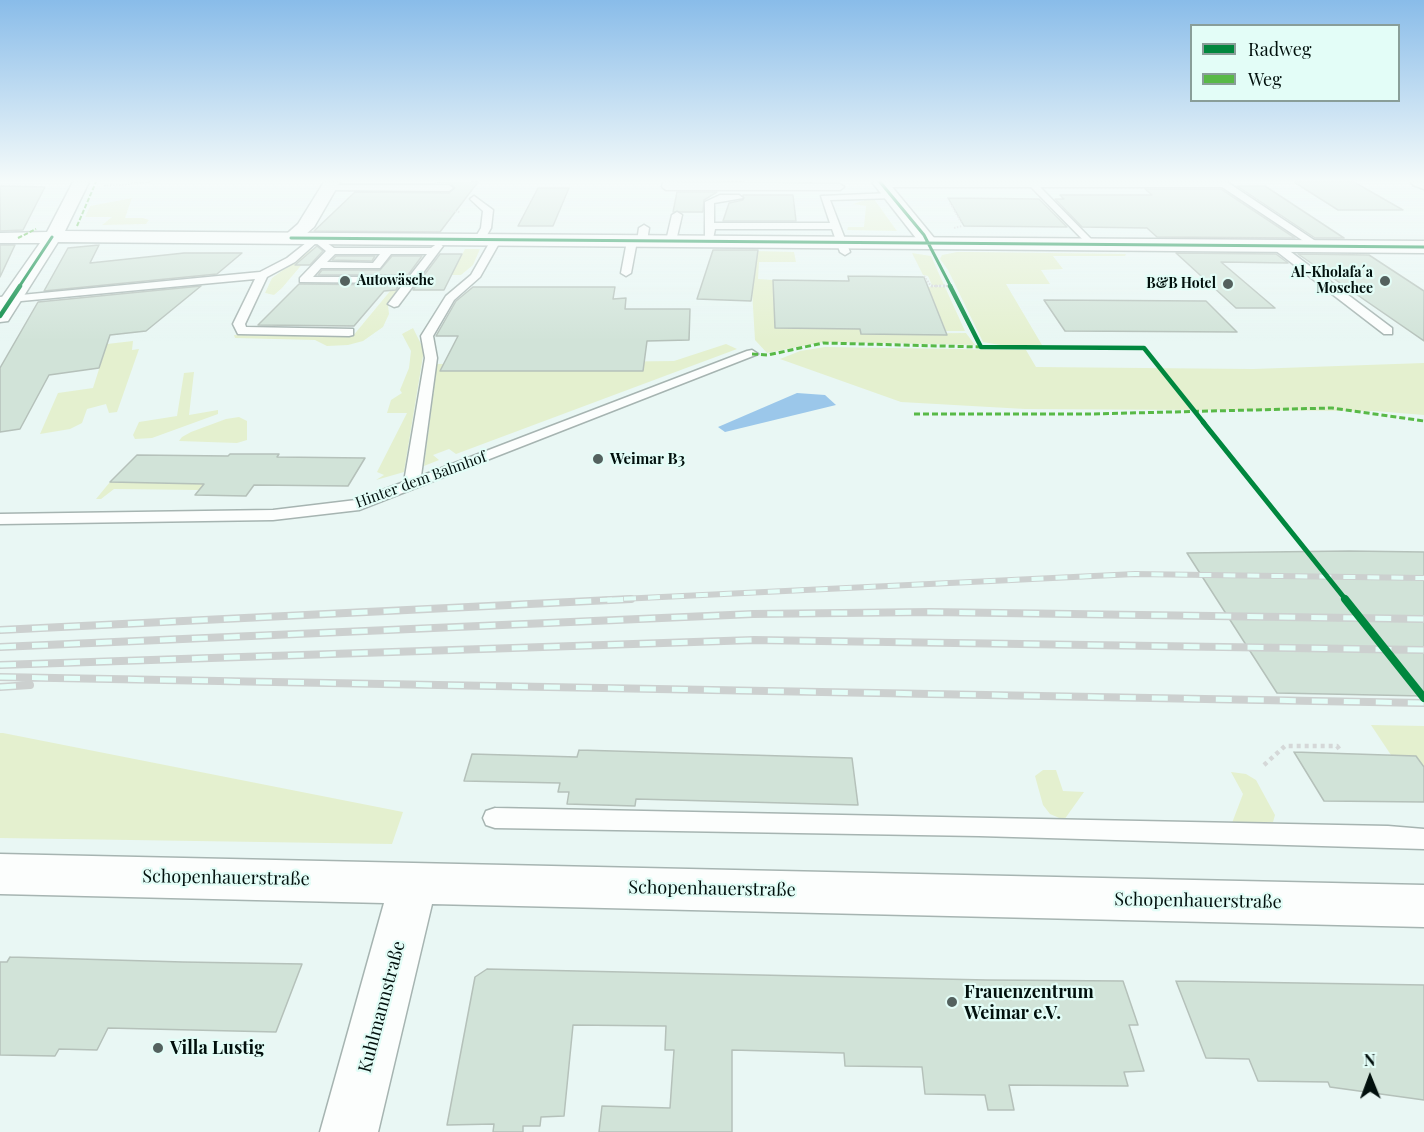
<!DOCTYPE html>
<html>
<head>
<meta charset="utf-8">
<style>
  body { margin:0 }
  #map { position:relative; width:1424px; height:1132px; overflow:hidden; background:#e9f7f4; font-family:"Playfair Display",serif }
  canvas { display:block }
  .legend { position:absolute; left:1190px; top:24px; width:210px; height:78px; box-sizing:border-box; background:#e3fdf7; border:2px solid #899e99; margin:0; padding:8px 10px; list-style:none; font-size:18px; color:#02100d }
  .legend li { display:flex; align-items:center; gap:12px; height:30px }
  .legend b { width:30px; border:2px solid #899e99 }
  .north { position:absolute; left:1340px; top:1048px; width:60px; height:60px; -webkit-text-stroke:4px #e3fdf7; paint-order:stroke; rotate:359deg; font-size:16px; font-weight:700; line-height:24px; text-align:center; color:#02100d }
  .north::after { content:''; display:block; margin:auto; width:21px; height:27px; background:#02100d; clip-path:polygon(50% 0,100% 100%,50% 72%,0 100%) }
</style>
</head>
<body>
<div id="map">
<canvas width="1424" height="1132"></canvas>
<ul class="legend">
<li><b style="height:8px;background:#00873e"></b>Radweg</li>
<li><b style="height:8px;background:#58b947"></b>Weg</li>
</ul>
<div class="north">N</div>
</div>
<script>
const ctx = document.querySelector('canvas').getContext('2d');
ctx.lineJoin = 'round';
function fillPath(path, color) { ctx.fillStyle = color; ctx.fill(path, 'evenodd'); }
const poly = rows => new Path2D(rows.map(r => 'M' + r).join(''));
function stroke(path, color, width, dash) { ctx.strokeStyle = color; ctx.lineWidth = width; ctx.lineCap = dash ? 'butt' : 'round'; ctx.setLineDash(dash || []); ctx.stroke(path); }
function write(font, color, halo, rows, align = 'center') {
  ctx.font = font + ' "Playfair Display",serif'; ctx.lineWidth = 4.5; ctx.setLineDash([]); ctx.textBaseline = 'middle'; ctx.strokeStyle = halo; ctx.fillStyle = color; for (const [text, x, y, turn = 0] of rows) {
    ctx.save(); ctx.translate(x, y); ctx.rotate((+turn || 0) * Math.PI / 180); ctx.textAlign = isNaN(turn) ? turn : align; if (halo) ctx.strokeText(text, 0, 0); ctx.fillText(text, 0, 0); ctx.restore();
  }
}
fillPath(poly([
  [132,198,125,218,143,218,149,220,146,224,102,225,112,217,85,217,90,206],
  [868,199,874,199,897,231,847,230,848,227,864,227,866,206,853,204],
  [312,249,315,249,282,288,274,295,265,293,272,278],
  [465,249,480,249,473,265,461,275,451,275],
  [755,251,794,252,796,262,759,262,758,279,773,280,776,328,860,329,861,334,966,333,975,345,824,342,767,353,755,340,752,291],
  [957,252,969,252,1126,254,1125,256,1053,256,1063,269,1041,270,1050,284,1006,284,1042,345,1006,346,983,342,948,270,940,259,942,255],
  [912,253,931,256,944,285,932,285,928,276,923,275],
  [928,287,945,287,965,331,946,331],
  [391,290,400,290,388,305,389,314,383,327,363,341,348,345,327,346,315,340,235,338,234,335,352,337],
  [413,328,424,350,404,472,376,480,384,475,377,472,407,413,387,413,391,400,402,393,400,390,409,368,411,351,402,334],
  [133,341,132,350,139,349,117,412,109,413,106,404,87,409,82,423,70,429,40,434,58,393,93,388,107,344],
  [726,344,737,349,456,454,449,449,433,455,439,460,424,466,437,364,674,361],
  [825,347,1026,350,1036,367,1253,369,1424,363,1424,415,1375,411,1025,409,901,402,780,359,800,351],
  [194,372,189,415,218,410,218,414,152,438,135,439,133,435,139,422,177,416,184,373],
  [239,417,247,421,247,440,237,443,179,441,182,437,191,432,226,419],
  [110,482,204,484,199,490,114,489,101,499,96,499],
  [1371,725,1424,726,1424,767,1416,756,1391,755],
  [0,733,3,733,403,812,392,844,0,838],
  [1043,770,1056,770,1063,791,1084,792,1064,820,1050,814,1043,805,1035,776],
  [1231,772,1246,774,1256,780,1275,815,1273,822,1232,823,1243,794]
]), '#e4f0cf');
fillPath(poly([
  [797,393,825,395,836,405,725,432,718,427]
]), '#9bc7ea');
const building = poly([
  [478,182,440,232,314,231,355,192,449,193,455,188,450,183,435,183,478,182],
  [1294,182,1354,182,1403,210,1338,210,1294,182],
  [0,186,45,187,23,230,0,231,0,186],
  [1237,186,1265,186,1344,238,1315,238,1237,186],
  [538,188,569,188,553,226,518,226,538,188],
  [1145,189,1221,189,1295,238,1157,237,1147,228,1082,227,1055,199,1064,199,1060,195,1152,195,1145,189],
  [677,192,717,192,704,200,703,212,673,212,677,192],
  [743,195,793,195,796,221,723,221,729,203,743,200,743,195],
  [948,198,1039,199,1067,227,964,226,948,198],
  [0,245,15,245,0,277,0,245],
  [99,245,90,263,184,253,242,253,217,274,44,291,68,248,99,245],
  [317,246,323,251,310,265,295,265,317,246],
  [713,250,758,250,751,301,697,299,713,250],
  [1176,253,1276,254,1288,263,1221,262,1275,308,1236,308,1176,253],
  [440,254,462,254,444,290,413,290,440,254],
  [1298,254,1369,255,1424,291,1424,341,1298,254],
  [336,256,375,256,372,261,332,260,336,256],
  [392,256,422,256,408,275,318,275,322,270,380,270,392,256],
  [848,276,924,277,947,335,861,334,860,329,775,328,773,280,849,281,848,276],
  [299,284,300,284,399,285,396,290,384,291,354,326,258,325,299,284],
  [201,286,146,331,110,335,99,368,49,375,20,429,0,432,0,368,38,302,201,286],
  [473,287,615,287,613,299,626,298,625,309,690,309,689,340,647,341,643,371,440,371,458,336,436,336,456,301,473,287],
  [1044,300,1206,301,1237,332,1065,331,1044,300],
  [230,454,279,454,277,457,365,458,348,486,254,485,246,496,195,495,204,484,110,482,137,455,228,456,230,454],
  [1349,551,1424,552,1424,696,1277,693,1187,553,1349,551],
  [579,750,852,758,858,805,636,799,635,806,567,804,569,792,558,792,560,783,464,781,472,754,577,757,579,750],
  [1294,752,1416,756,1424,767,1424,802,1324,801,1294,752],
  [10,957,183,962,302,964,276,1032,108,1028,97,1050,59,1049,55,1056,0,1055,0,962,7,962,10,957],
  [487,969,987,980,1123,981,1138,1025,1129,1025,1144,1071,1124,1072,1128,1086,1009,1085,1014,1110,988,1110,985,1095,925,1094,922,1067,845,1066,844,1053,732,1050,732,1132,599,1132,602,1106,670,1108,674,1050,665,1050,666,1026,573,1025,564,1116,541,1117,540,1126,523,1126,523,1132,493,1132,494,1124,447,1125,475,977,487,969],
  [1176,981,1424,985,1424,1100,1330,1087,1328,1082,1258,1081,1249,1059,1206,1058,1176,981]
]);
fillPath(building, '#d1e3d8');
stroke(building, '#b5c1ba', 1.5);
const service = poly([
  [663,182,840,184,844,187,840,190,666,190,662,187,663,182],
  [878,182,1227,182,1323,246,1314,248,1222,187,1040,187,1094,242,1094,246,1090,247,1031,187,881,187,878,182],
  [329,185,449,185,453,188,449,191,326,190,329,185],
  [891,193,894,194,894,198,830,200,850,252,845,255,840,252,832,229,715,229,713,239,705,237,705,202,720,195,739,195,743,198,714,203,714,223,830,223,821,196,891,193],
  [474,196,493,210,491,228,483,242,479,243,474,240,481,228,483,211,470,199,474,196],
  [677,212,682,215,676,241,671,244,666,241,672,215,677,212],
  [644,225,649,228,647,241,642,244,637,241,639,228,644,225],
  [316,235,334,248,431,248,438,243,443,246,398,306,394,307,388,304,404,283,300,282,300,278,326,251,316,243,295,262,267,277,245,324,246,327,353,329,353,335,349,336,238,334,233,324,255,279,0,303,0,297,260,272,287,258,316,235],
  [335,254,380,254,373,263,327,262,335,254],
  [391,254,427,254,409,277,313,277,321,268,380,268,391,254],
  [496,237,501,240,480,277,454,300,433,336,437,358,421,476,747,351,752,350,758,354,359,510,273,520,0,524,0,514,273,510,356,500,404,482,425,358,421,336,446,296,471,275,491,240,496,237],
  [632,238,637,241,631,273,626,276,621,273,627,241,632,238],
  [1271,243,1279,243,1392,328,1392,334,1384,334,1271,247,1271,243],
  [495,808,1388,826,1424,829,1424,849,979,836,495,828,486,825,483,818,486,811,495,808]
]);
const minor = poly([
  [324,182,340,182,314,227,297,242,285,242,282,238,298,224,324,182],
  [872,182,888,182,935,239,938,243,935,247,923,247,872,182],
  [1411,182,1424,182,1424,189,1413,185,1411,182],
  [0,854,1424,885,1424,927,432,904,378,1132,320,1132,384,903,0,894,0,854]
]);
const tertiary = poly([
  [73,182,89,182,65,231,1424,241,1424,253,58,242,8,321,0,322,0,300,40,243,0,243,0,233,47,232,73,182]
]);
stroke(service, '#a6b4b1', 3);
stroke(minor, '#a6b4b1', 3);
stroke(tertiary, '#a6b4b1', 3);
stroke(poly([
  [104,186,151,182],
  [950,203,961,222],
  [428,209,460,212],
  [940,265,951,287],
  [924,276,931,286,950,286]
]), '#d5d8d8', 2, [1.5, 1.5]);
stroke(poly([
  [931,286,950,286],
  [950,286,981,347,1144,348]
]), '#d5d8d8', 3, [2, 2]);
stroke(poly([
  [1264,765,1285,746,1337,746,1340,750]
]), '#d5d8d8', 4.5, [4, 4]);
fillPath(service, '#fcfefd');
fillPath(minor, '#fcfefd');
fillPath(tertiary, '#fcfefd');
const railFar1 = poly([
  [600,600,1135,574,1424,578]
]);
const rail = poly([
  [0,630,631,599],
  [0,647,753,614,930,612,1424,619],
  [0,665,754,640,1424,650],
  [0,677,1424,703],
  [0,687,30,685]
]);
stroke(railFar1, '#ccd0cf', 6);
stroke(rail, '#ccd0cf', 8);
stroke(railFar1, '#e3fdf7', 4, [12]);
stroke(rail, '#e3fdf7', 5, [16]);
stroke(poly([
  [954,228,962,226]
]), '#d5d8d8', 2, [1.5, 1.5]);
stroke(poly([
  [77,226,96,182],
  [18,238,36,229]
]), '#58b947', 2, [4.5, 2]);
stroke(poly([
  [752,354,768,355,823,343,981,347],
  [914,414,1090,414,1332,408,1424,421]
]), '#58b947', 3, [6, 3]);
stroke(poly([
  [880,182,924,235,951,287],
  [291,238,1424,247],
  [19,287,52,237]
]), '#00873e', 3);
stroke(poly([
  [950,286,981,347,1144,348,1204,423],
  [0,316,20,286]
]), '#00873e', 4.5);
stroke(poly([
  [1203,422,1346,600]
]), '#00873e', 5);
stroke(poly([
  [1345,599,1424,698]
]), '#00873e', 8);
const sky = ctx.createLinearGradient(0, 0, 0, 341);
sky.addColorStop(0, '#89bce9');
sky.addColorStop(0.53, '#f5fbfa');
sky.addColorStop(1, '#f5fbfa00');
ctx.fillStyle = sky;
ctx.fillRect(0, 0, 1424, 341);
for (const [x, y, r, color] of [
  [345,281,6,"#53615e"],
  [1385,281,6,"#53615e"],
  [1228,284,6,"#53615e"],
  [598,459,6,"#53615e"],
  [952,1002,6,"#53615e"],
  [158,1048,6,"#53615e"]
]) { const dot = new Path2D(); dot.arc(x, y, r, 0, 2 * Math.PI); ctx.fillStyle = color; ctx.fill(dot); stroke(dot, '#e3fdf7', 2); }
write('bold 14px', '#02100d', '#e3fdf7', [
  ["Al-Kholafa´a",1373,273],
  ["Moschee",1373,289],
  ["Autowäsche",357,281,"left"],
  ["B&B Hotel",1216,284]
], 'right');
write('bold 15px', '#02100d', '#e3fdf7', [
  ["Weimar B3",610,459]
], 'left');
write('15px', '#02100d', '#e3fdf7', [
  ["Hinter dem Bahnhof",421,480,-20]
]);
write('18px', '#02100d', '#e3fdf7', [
  ["Schopenhauerstraße",226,878,1],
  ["Schopenhauerstraße",712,889,1],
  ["Schopenhauerstraße",1198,901,1],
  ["Kuhlmannstraße",382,1007,-75]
]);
write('bold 18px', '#02100d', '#e3fdf7', [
  ["Frauenzentrum",964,992],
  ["Weimar e.V.",964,1013],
  ["Villa Lustig",170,1048]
], 'left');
</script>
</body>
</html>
